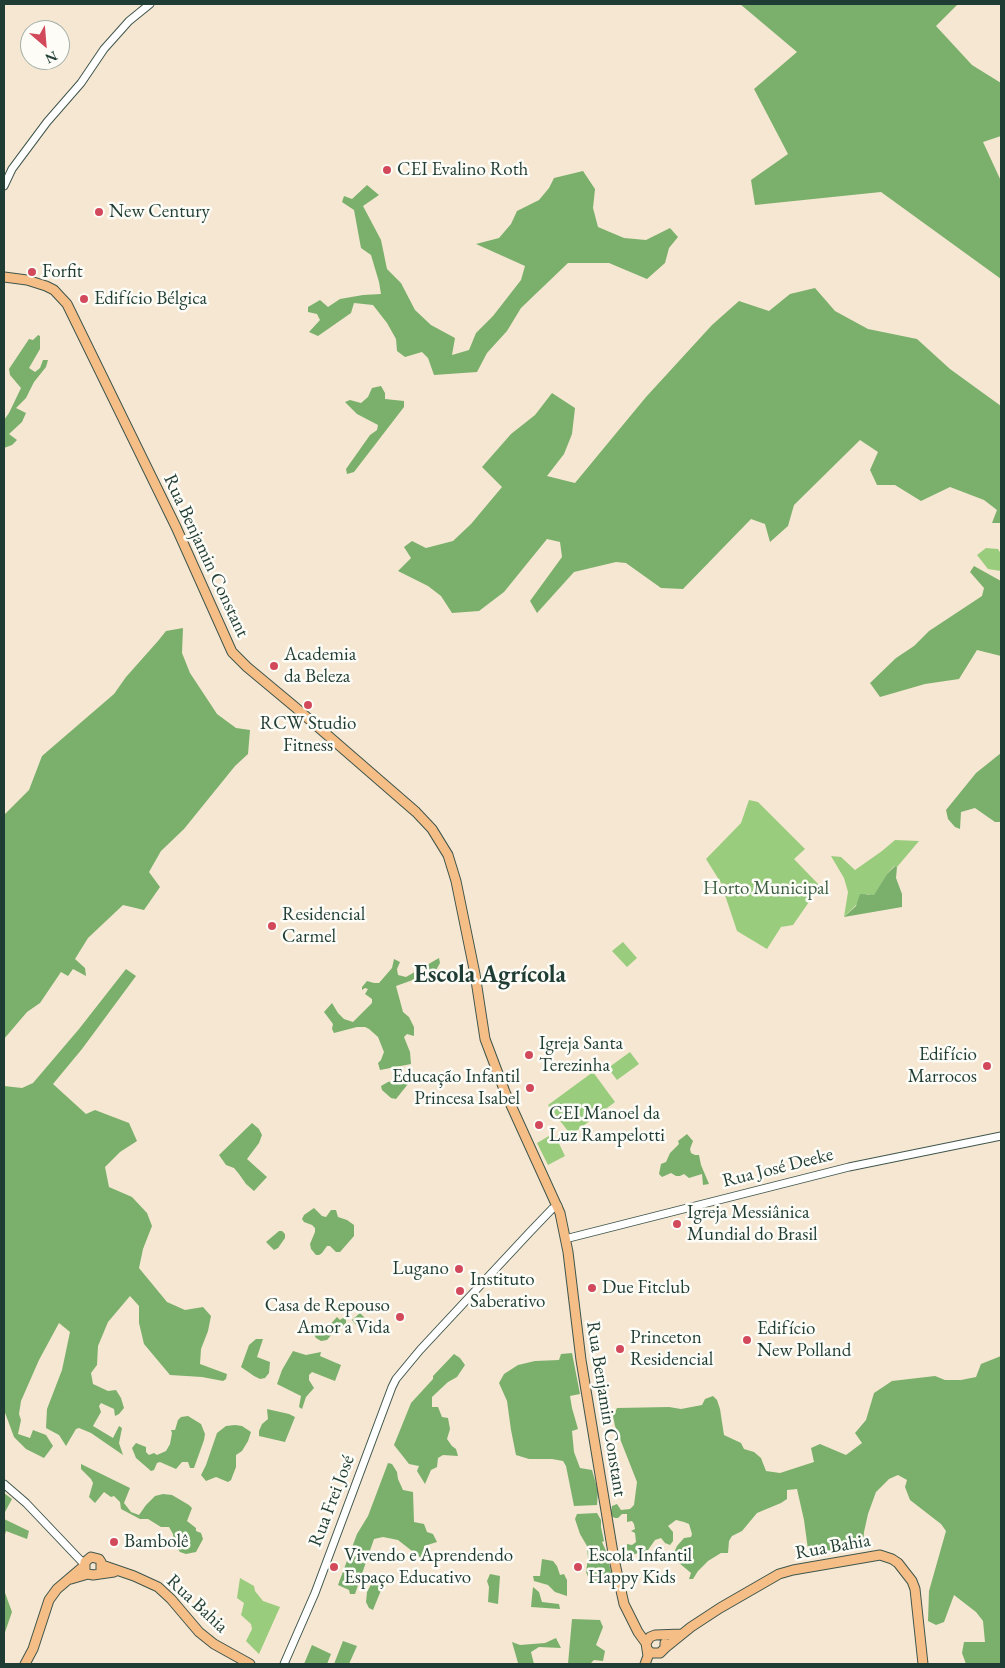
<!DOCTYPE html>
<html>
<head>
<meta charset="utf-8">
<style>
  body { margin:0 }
  #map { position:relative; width:1005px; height:1668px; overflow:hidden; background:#f6e7d2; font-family:"EB Garamond",serif }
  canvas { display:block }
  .frame { position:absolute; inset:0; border:5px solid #1f3d34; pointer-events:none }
  .north { position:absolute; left:20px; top:20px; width:50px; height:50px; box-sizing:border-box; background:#fdfcf7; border:1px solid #a4b0a9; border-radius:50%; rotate:153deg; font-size:14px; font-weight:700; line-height:20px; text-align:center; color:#1f3d34 }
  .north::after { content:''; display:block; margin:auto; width:18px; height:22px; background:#d1495b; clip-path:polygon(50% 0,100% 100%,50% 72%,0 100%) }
</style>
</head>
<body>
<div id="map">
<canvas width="1005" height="1668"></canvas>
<div class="frame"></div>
<div class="north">N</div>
</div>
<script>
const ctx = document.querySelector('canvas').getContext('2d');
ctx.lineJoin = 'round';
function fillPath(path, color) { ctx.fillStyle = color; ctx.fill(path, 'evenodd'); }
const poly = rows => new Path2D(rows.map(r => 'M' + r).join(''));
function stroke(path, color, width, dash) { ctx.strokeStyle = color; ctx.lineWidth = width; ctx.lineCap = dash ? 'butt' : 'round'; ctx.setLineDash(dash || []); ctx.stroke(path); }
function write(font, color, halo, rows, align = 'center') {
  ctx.font = font + ' "EB Garamond",serif'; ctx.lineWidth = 5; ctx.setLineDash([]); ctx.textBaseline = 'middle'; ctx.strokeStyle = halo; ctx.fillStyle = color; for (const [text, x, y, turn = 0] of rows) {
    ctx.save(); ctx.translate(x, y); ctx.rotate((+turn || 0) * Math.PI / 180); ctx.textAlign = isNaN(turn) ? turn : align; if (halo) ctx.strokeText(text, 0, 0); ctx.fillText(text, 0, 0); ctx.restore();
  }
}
fillPath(poly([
  [986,548,998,549,1001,554,1001,571,988,569,977,555],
  [749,800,758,802,805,849,794,859,820,886,793,925,781,927,767,949,737,931,721,883,706,859,741,823],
  [895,840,919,841,897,867,894,866,887,874,874,896,867,894,844,917,848,892,844,878,831,856,841,857,855,870,882,851],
  [623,942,637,958,627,967,612,951],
  [630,1052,639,1064,617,1080,608,1068],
  [593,1072,615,1102,571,1135,548,1105],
  [554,1133,565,1156,548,1165,537,1143],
  [240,1578,254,1586,255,1591,263,1601,280,1607,259,1654,246,1641,252,1629,251,1624,241,1615,244,1603,237,1598]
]), '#99cc7d');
fillPath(poly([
  [740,4,958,4,936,26,972,65,1001,83,1001,136,983,142,1001,181,1001,279,881,192,755,205,751,180,788,154,754,89,797,52],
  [583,171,595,189,593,208,598,227,624,238,646,240,670,228,678,237,669,248,665,263,647,279,609,263,568,263,521,308,507,331,487,353,477,372,434,375,428,358,422,352,405,357,397,351,396,339,387,323,373,305,354,303,351,313,318,336,309,332,320,320,317,314,308,312,308,307,320,300,328,307,340,299,363,295,381,294,379,282,371,255,361,248,354,210,342,202,344,196,352,199,367,185,379,195,363,206,381,240,387,269,401,283,415,310,431,325,455,338,452,355,469,350,476,333,493,316,521,280,525,266,476,244,499,238,511,224,517,211,539,200,549,188,554,178],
  [815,288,835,311,868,329,917,339,950,369,1001,406,1001,523,992,523,997,510,984,500,950,487,921,501,895,485,877,485,870,470,878,452,860,440,794,505,788,526,770,542,765,524,751,519,683,589,661,588,626,563,616,562,574,572,537,613,530,601,562,557,560,542,547,539,504,592,479,611,452,613,441,596,428,586,398,571,411,558,404,547,412,541,426,548,453,541,471,524,502,487,482,467,511,434,535,415,552,393,575,408,572,434,564,454,547,476,575,483,646,397,712,325,739,301,769,311,790,294],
  [38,335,40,336,40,349,29,368,35,372,40,368,43,360,48,360,46,367,34,382,26,398,16,408,26,413,22,422,9,434,17,440,12,445,4,448,4,420,9,413,21,388,10,375,9,369,29,339,33,340],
  [381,386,385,393,385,399,404,401,404,407,354,472,347,474,346,469,370,435,377,430,378,425,357,414,345,402,350,400,361,403,368,397,372,388],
  [974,566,1001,581,1001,656,977,650,959,679,925,684,880,697,870,683,896,658,914,646,929,631,982,596,984,588,970,572],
  [183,628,182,653,190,673,217,714,236,728,250,730,248,754,235,766,184,829,161,851,149,872,160,887,144,910,123,905,88,938,75,959,85,968,86,976,73,969,68,976,61,972,40,1003,27,1012,4,1039,4,815,29,790,42,756,114,694,126,677,158,641,166,631],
  [1001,753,1001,822,995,822,975,808,961,812,960,829,955,827,948,819,946,810,976,773],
  [895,866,897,867,896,878,902,894,902,907,844,917,856,906,860,894,874,895,887,874],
  [439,958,440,963,435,972,396,986,403,1012,409,1017,414,1027,414,1036,407,1034,404,1037,410,1052,411,1064,380,1070,378,1063,381,1060,384,1052,378,1037,369,1029,365,1027,357,1027,334,1033,332,1029,333,1024,324,1012,332,1003,338,1013,344,1019,353,1022,372,1003,372,999,365,994,368,989,365,988,362,990,362,987,367,981,374,983,379,983,392,968,394,959,400,962,397,969,398,975,406,977],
  [126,969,136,976,82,1049,53,1084,86,1114,95,1110,129,1123,137,1141,120,1152,105,1167,109,1187,132,1197,147,1213,152,1226,143,1249,139,1268,167,1302,185,1310,203,1307,211,1316,208,1331,201,1349,200,1364,227,1374,226,1379,223,1381,202,1377,170,1375,144,1344,139,1323,139,1306,130,1296,108,1322,98,1346,97,1365,91,1373,93,1384,108,1391,116,1390,121,1398,124,1408,119,1414,115,1416,114,1409,101,1403,99,1406,101,1412,93,1426,113,1438,119,1426,122,1428,119,1443,123,1455,91,1433,79,1428,76,1429,66,1446,59,1435,46,1428,47,1409,62,1370,70,1332,59,1323,39,1360,21,1401,19,1414,21,1420,18,1434,30,1438,33,1430,46,1435,53,1446,44,1458,26,1449,14,1437,4,1410,4,1086,22,1088,33,1083,79,1029],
  [411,1076,412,1079,396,1099,391,1098,382,1090,381,1086,388,1082],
  [252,1123,259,1129,262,1135,259,1143,247,1159,267,1177,254,1191,246,1184,239,1174,234,1168,226,1165,219,1155],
  [687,1134,693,1141,690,1149,691,1153,695,1155,699,1155,701,1165,709,1184,703,1185,702,1174,689,1178,684,1174,680,1176,676,1176,671,1173,662,1177,659,1174,661,1164,666,1162,670,1153,679,1144,678,1141],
  [314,1208,322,1216,326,1217,331,1210,336,1210,338,1217,347,1220,354,1225,354,1236,340,1252,336,1252,330,1246,327,1246,322,1253,319,1255,316,1255,311,1249,310,1244,315,1232,315,1228,312,1225,304,1222,302,1219,304,1215],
  [279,1231,282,1231,285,1234,285,1238,278,1248,274,1250,266,1242],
  [360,1313,367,1320,359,1329,352,1320],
  [337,1317,340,1320,343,1318,346,1319,346,1323,338,1331,332,1334,327,1340,321,1341,316,1338,311,1330,313,1326,326,1329],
  [256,1339,263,1339,257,1357,270,1362,269,1373,265,1378,260,1379,254,1376,241,1367,249,1345],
  [293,1351,306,1355,321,1352,320,1356,341,1365,335,1381,312,1372,309,1375,309,1380,314,1388,306,1397,302,1409,299,1407,301,1396,277,1384,282,1370],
  [572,1353,580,1394,570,1396,572,1408,578,1429,572,1431,574,1452,580,1468,592,1470,598,1491,597,1505,574,1506,566,1466,563,1461,552,1459,529,1459,516,1455,511,1430,507,1401,499,1383,504,1374,518,1365,535,1361,559,1360,561,1354],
  [454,1354,460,1358,465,1365,457,1377,448,1382,432,1397,432,1407,438,1407,442,1417,448,1418,450,1429,447,1439,452,1446,456,1449,458,1456,443,1455,438,1458,437,1467,431,1470,425,1484,417,1471,419,1466,409,1464,394,1445,411,1403,433,1379,433,1376],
  [1001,1356,1001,1664,966,1664,962,1653,964,1642,985,1642,983,1621,976,1612,954,1595,944,1622,936,1625,928,1621,929,1591,946,1531,941,1524,910,1500,905,1487,907,1480,898,1475,889,1479,876,1492,868,1514,864,1532,863,1546,809,1557,804,1520,797,1489,787,1490,787,1499,781,1503,757,1513,742,1531,732,1536,729,1541,728,1553,721,1553,708,1561,698,1571,693,1579,689,1579,691,1573,672,1557,677,1546,684,1538,691,1537,692,1534,689,1524,684,1522,676,1520,668,1526,673,1532,673,1541,670,1545,665,1543,661,1538,655,1540,648,1550,642,1554,638,1553,630,1556,627,1549,627,1544,632,1545,636,1542,635,1533,631,1531,635,1529,634,1524,632,1521,627,1522,627,1514,622,1514,618,1518,615,1518,611,1516,611,1511,612,1506,617,1504,621,1510,630,1509,634,1505,637,1482,615,1426,613,1416,617,1408,669,1407,681,1409,702,1405,705,1399,713,1396,717,1400,720,1409,724,1435,741,1443,744,1449,754,1452,761,1458,766,1471,780,1473,814,1462,811,1448,820,1444,846,1455,862,1443,855,1433,866,1420,874,1393,892,1381,935,1376,945,1380,961,1380,976,1377,981,1364],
  [267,1409,289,1414,295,1417,285,1442,259,1436,259,1431,262,1424,268,1419],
  [188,1416,201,1424,205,1434,204,1440,194,1468,190,1468,188,1462,182,1462,176,1469,160,1462,157,1463,154,1470,151,1471,136,1458,132,1448,136,1443,146,1447,146,1452,149,1455,154,1453,157,1455,166,1451,170,1444,172,1433,171,1430,175,1430,178,1420,181,1417],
  [235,1425,242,1426,251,1432,248,1441,242,1451,236,1455,236,1467,231,1480,228,1482,216,1477,206,1481,201,1475,206,1465,217,1433,226,1426],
  [388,1463,392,1464,397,1472,398,1479,403,1490,413,1492,414,1522,424,1524,427,1532,433,1534,437,1542,424,1546,426,1562,398,1540,383,1537,374,1539,355,1594,350,1594,349,1590,338,1585,357,1534,368,1516],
  [81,1464,130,1488,124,1503,131,1512,139,1515,146,1505,155,1496,163,1494,172,1495,189,1505,192,1508,187,1521,196,1528,196,1531,201,1533,203,1539,196,1552,186,1554,180,1552,174,1544,173,1534,169,1527,161,1527,148,1519,140,1519,121,1509,120,1502,114,1496,111,1497,104,1492,95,1503,89,1497,93,1483,91,1479,81,1469],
  [4,1493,12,1499,5,1512,4,1519,29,1531,27,1539,6,1531,4,1538],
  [597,1513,601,1520,601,1527,604,1541,602,1542,606,1551,611,1572,610,1583,590,1581,586,1572,588,1558,587,1546,580,1534,575,1519,577,1514],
  [542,1559,553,1561,557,1566,560,1575,564,1574,567,1580,567,1596,555,1592,548,1585,534,1581,533,1576,540,1576],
  [490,1574,500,1576,498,1604,488,1602,489,1587,487,1581],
  [376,1575,386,1578,373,1610,369,1608,366,1602,367,1592],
  [533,1587,539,1592,542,1602,559,1604,560,1609,531,1607],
  [4,1590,12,1612,4,1635],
  [572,1619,600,1620,603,1627,596,1645,605,1651,603,1661,594,1660,590,1664,568,1664],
  [556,1638,561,1648,539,1647,531,1652,534,1664,517,1664,518,1663,512,1642,520,1645,545,1643],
  [343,1641,357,1646,349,1664,334,1664],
  [312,1645,331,1654,327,1664,304,1664]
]), '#7ab06c');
const minor = poly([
  [4,186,12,169,47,122,81,83,104,49,129,21,150,4],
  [565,1239,849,1167,1001,1136],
  [4,1484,26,1503,84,1564],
  [284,1664,315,1593,392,1387,396,1379,420,1350,529,1233,552,1209,558,1206]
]);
const major = poly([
  [4,277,27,280,46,286,54,290,67,304,176,527,232,652,247,667,295,707,416,812,432,829,448,855,456,881,475,974,485,1039,505,1092,560,1213,568,1252,581,1360,614,1559,624,1604,638,1632,646,1643],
  [102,1565,134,1576,158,1587,171,1599,199,1632,214,1644,250,1664],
  [85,1570,85,1562,91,1557,99,1559,101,1562,101,1570],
  [71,1579,88,1574,93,1575,114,1572],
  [665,1648,691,1627,720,1608,779,1574,793,1570,880,1555,892,1559,898,1563,912,1581,915,1589,923,1664],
  [647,1649,651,1653,660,1653,665,1648,665,1643],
  [25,1664,33,1649,49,1600,57,1589,84,1566],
  [645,1664,648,1656,646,1643,650,1637,655,1635,682,1634]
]);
stroke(minor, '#3f564c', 9);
stroke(major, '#3f564c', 11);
stroke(minor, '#fff', 7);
stroke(major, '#f6be87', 9);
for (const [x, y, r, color] of [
  [387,170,5,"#d1495b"],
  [99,212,5,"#d1495b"],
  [32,272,5,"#d1495b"],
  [84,299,5,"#d1495b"],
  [274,666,5,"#d1495b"],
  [308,705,5,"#d1495b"],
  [272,926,5,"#d1495b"],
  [529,1055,5,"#d1495b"],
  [987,1066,5,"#d1495b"],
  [530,1088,5,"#d1495b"],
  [539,1125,5,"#d1495b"],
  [677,1224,5,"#d1495b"],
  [459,1269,5,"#d1495b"],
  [592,1288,5,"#d1495b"],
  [460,1291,5,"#d1495b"],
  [400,1317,5,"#d1495b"],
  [747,1340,5,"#d1495b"],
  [620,1349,5,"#d1495b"],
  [114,1542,5,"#d1495b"],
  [334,1567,5,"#d1495b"],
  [578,1567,5,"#d1495b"]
]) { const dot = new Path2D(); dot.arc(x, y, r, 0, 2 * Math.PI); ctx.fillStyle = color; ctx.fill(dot); stroke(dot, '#fdfcf7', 2); }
write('19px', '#1f3d34', '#fdfcf7', [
  ["CEI Evalino Roth",397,170],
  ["New Century",109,212],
  ["Forfit",42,272],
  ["Edifício Bélgica",94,299],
  ["Academia",284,655],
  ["da Beleza",284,677],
  ["RCW Studio",308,724,"center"],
  ["Fitness",308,746,"center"],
  ["Residencial",282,915],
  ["Carmel",282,937],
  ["Igreja Santa",539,1044],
  ["Terezinha",539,1066],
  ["Edifício",977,1055,"right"],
  ["Marrocos",977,1077,"right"],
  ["Educação Infantil",520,1077,"right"],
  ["Princesa Isabel",520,1099,"right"],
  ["CEI Manoel da",549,1114],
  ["Luz Rampelotti",549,1136],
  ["Igreja Messiânica",687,1213],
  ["Mundial do Brasil",687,1235],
  ["Lugano",449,1269,"right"],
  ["Instituto",470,1280],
  ["Saberativo",470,1302],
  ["Due Fitclub",602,1288],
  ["Casa de Repouso",390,1306,"right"],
  ["Amor a Vida",390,1328,"right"],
  ["Edifício",757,1329],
  ["New Polland",757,1351],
  ["Princeton",630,1338],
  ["Residencial",630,1360],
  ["Bambolê",124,1542],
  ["Vivendo e Aprendendo",344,1556],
  ["Espaço Educativo",344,1578],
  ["Escola Infantil",588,1556],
  ["Happy Kids",588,1578]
], 'left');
write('19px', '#1f3d34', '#fdfcf7', [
  ["Rua Benjamin Constant",206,556,65],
  ["Rua José Deeke",778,1168,-14],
  ["Rua Benjamin Constant",606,1409,81],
  ["Rua Frei José",332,1501,-69],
  ["Rua Bahia",833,1547,-10],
  ["Rua Bahia",197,1604,43]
]);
write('19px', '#3e6146', '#fdfcf7', [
  ["Horto Municipal",766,889]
]);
write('bold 24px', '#1f3d34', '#fdfcf7', [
  ["Escola Agrícola",490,975]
]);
</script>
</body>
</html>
